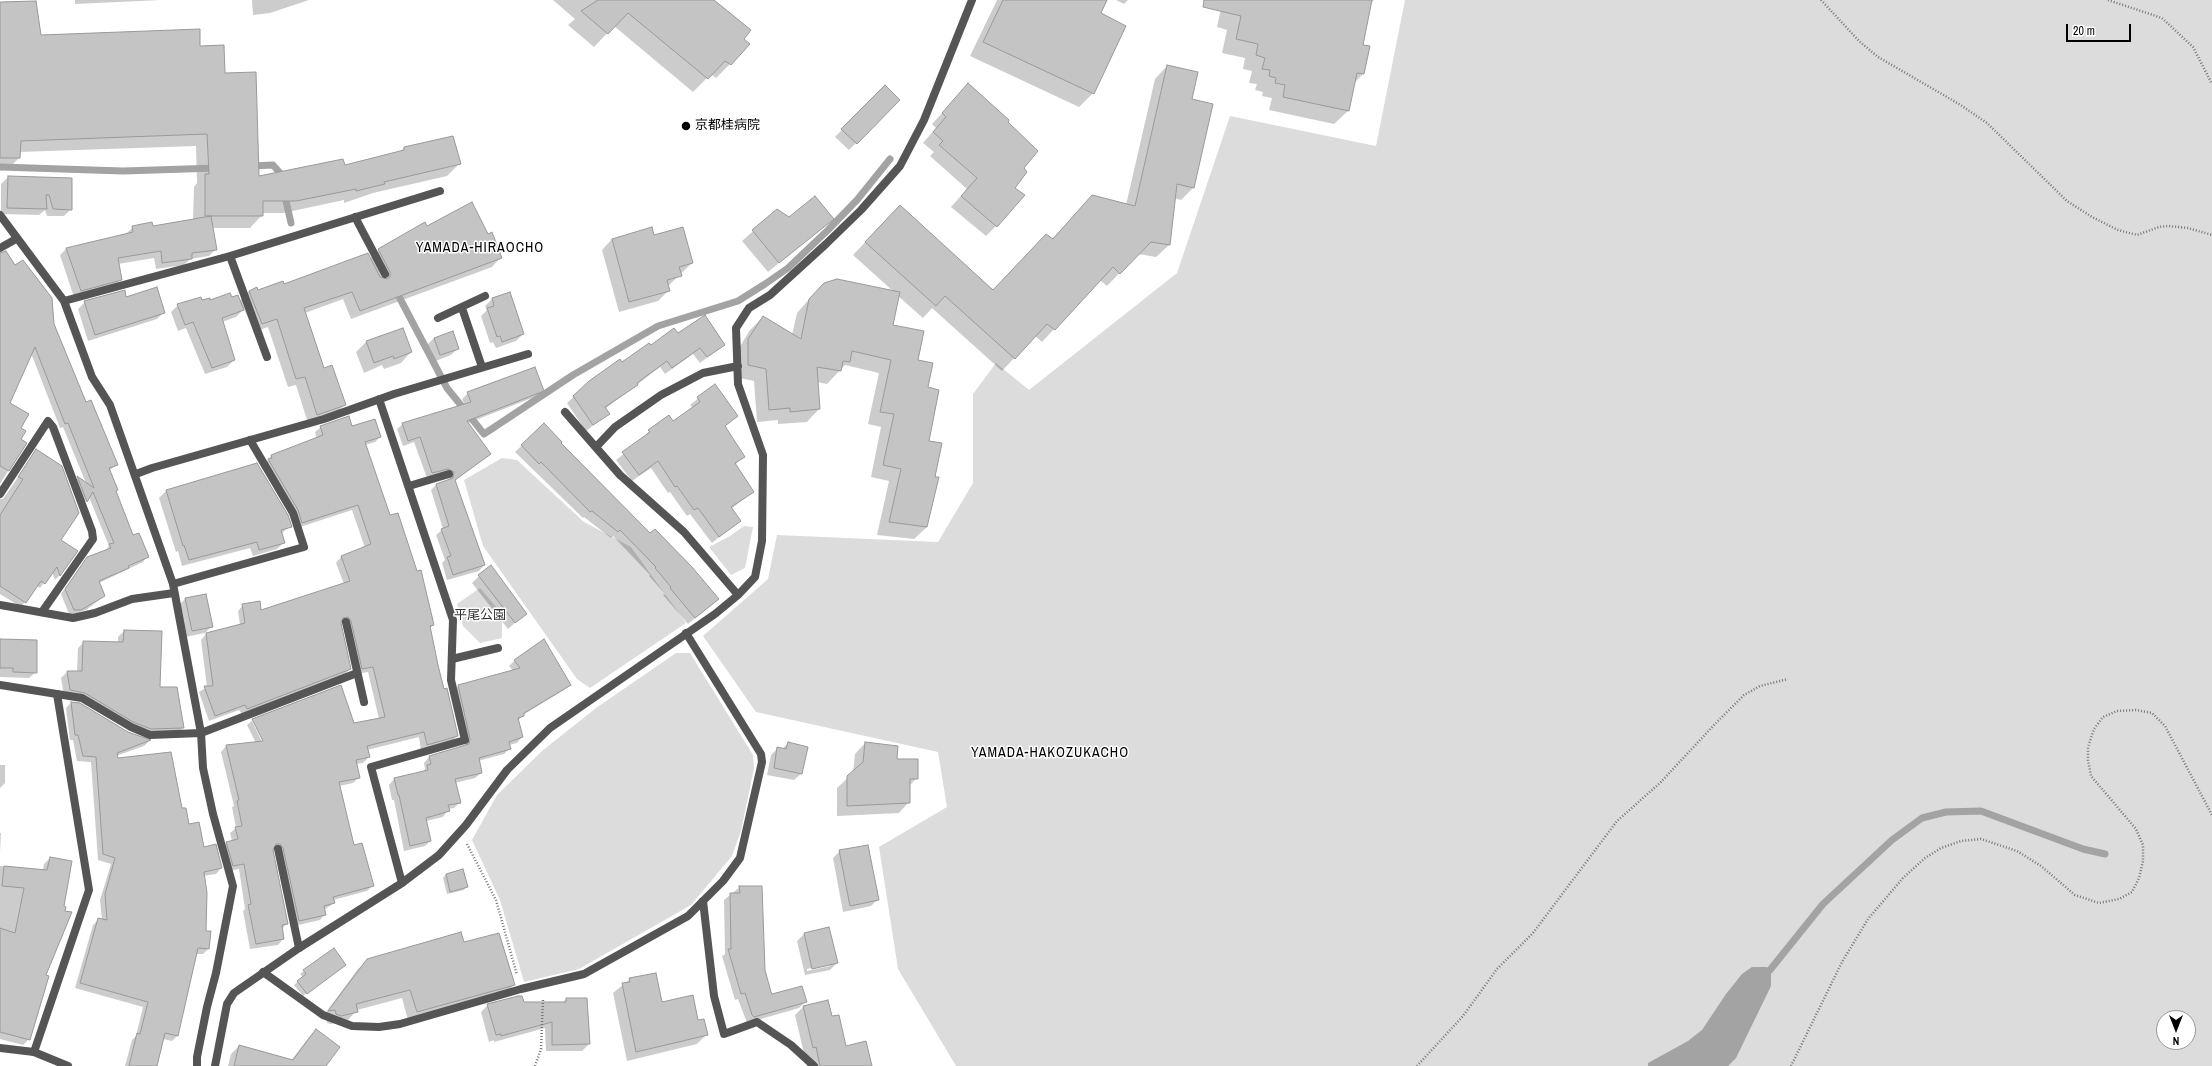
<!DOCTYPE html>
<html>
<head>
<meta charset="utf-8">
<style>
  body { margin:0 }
  #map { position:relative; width:2212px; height:1066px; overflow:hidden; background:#fff; font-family:"Archivo Narrow",sans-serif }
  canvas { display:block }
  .north { position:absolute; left:2156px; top:1010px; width:40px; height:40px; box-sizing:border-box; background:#fff; border:1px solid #999; border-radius:50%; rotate:180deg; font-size:11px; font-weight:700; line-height:16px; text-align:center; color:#000 }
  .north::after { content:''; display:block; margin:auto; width:14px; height:18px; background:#000; clip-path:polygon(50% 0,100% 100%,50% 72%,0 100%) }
  .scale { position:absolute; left:2066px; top:24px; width:65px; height:18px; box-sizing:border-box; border:2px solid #000; border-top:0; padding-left:5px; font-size:12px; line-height:14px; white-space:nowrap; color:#000; -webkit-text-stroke:3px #fff; paint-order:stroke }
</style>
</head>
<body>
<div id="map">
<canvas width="2212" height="1066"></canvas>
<div class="north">N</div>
<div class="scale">20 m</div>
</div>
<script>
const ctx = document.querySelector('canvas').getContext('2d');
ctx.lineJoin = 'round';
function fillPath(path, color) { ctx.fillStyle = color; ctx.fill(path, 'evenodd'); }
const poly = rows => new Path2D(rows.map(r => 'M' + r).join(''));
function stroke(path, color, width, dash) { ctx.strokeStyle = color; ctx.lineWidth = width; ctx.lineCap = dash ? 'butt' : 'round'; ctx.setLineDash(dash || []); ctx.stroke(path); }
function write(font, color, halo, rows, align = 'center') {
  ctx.font = font + ' "Archivo Narrow","Noto Sans JP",sans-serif'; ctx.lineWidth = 3; ctx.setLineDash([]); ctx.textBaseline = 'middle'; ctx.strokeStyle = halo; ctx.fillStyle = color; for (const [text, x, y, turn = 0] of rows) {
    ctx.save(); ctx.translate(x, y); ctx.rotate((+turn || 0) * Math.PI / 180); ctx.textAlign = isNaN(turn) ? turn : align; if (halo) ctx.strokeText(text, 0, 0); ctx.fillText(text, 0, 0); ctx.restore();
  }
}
fillPath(poly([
  [1405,0,2212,0,2212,1066,956,1066,898,969,879,847,947,807,938,752,756,712,703,636,768,579,777,535,938,542,973,483,973,394,996,363,1029,390,1177,273,1230,116,1376,146],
  [2164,1018,2188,1018,2188,1042,2164,1042],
  [502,458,517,460,584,522,631,547,686,623,590,688,577,679,483,546,464,480],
  [744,526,753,527,745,568,731,575,709,547,730,536],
  [480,588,502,614,502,638,480,643,463,626,457,604],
  [676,653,690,653,753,755,754,768,741,831,732,856,691,905,579,969,524,982,500,900,472,840,497,795,542,751,596,708]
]), '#dcdcdc');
fillPath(poly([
  [1752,967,1767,967,1771,973,1771,986,1736,1058,1728,1066,1648,1066,1648,1063,1688,1041,1702,1030,1726,994,1742,974]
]), '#a3a3a3');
fillPath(poly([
  [75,0,161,0,75,4],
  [252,0,309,0,270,13,253,15],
  [553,0,713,0,743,39,730,64,716,78,711,74,693,92,614,26,594,47,568,25,575,19],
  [997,0,1106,0,1099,14,1093,93,1079,107,970,56],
  [1116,0,1128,0,1124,4],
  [1223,0,1374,0,1370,4,1362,46,1363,74,1354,83,1348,111,1334,124,1269,110,1272,98,1262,96,1263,92,1255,90,1257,84,1249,83,1252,71,1243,69,1245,58,1222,53,1227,30,1217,27],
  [0,3,40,36,199,47,224,74,258,177,344,167,400,152,404,148,459,164,447,176,373,193,344,203,344,200,283,213,262,213,262,215,250,228,212,228,216,249,209,256,190,259,184,265,156,269,154,258,118,264,121,279,114,286,74,297,60,255,67,248,126,234,133,227,152,227,193,220,194,187,197,183,196,146,19,152,19,158,7,170,0,170],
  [1167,66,1190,100,1193,188,1181,200,1174,198,1169,245,1156,257,1138,254,1107,286,1100,280,1042,342,1035,336,1002,371,932,308,923,318,898,296,892,326,917,360,927,388,927,527,914,539,877,535,889,481,871,477,881,427,868,424,879,373,845,365,827,384,817,382,819,409,807,422,778,424,778,420,757,422,754,381,735,377,736,353,750,330,763,317,792,335,797,313,811,297,893,291,853,255,900,206,992,291,1052,239,1092,196,1126,205,1155,79],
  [968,85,1006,122,1013,188,996,226,986,236,951,207,967,189,930,156,934,152,923,143,936,128,932,124],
  [885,86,899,100,849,150,835,137],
  [8,177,71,179,71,209,64,216,47,216,45,210,39,215,1,214,1,184],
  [777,210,789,218,832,219,768,272,742,241],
  [426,228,500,258,492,267,351,319,343,299,305,313,323,369,344,405,336,414,308,423,296,385,288,387,268,327,254,332,244,309,236,317,222,322,234,360,227,367,205,374,186,328,178,331,171,312,178,305,231,298,240,301,249,291,256,289,257,291,283,285,370,259,379,250],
  [654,236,692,263,667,287,668,291,658,301,619,312,602,250,612,239],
  [0,254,53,324,86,403,116,465,109,471,115,491,133,536,147,557,143,562,99,583,104,596,86,610,75,614,69,614,61,594,88,558,105,551,109,546,89,497,82,505,73,482,78,478,86,483,63,427,60,428,31,353,9,403,19,428,19,439,25,444,0,484],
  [125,298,164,312,157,319,88,341,78,309,85,302],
  [492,299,523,334,516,341,496,348,493,342,490,343,481,316,487,310,485,306],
  [452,332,458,348,451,355,433,362,427,345,434,338],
  [678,335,724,345,700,363,693,354,665,374,660,367,605,409,608,414,586,431,567,403,590,381,651,347],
  [366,342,411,352,401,363,384,369,382,365,364,373,356,352],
  [715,385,737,416,724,427,743,457,735,465,753,492,731,509,740,520,712,543,690,514,687,516,670,492,668,493,651,468,632,481,616,460,643,439,649,431,673,422,693,408,690,405],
  [543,390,537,396,468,423,490,454,454,481,484,565,479,571,447,580,442,563,445,560,436,535,443,529,431,490,436,485,448,480,449,478,427,478,414,442,403,446,397,429,403,424,465,405,462,399,468,393],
  [544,424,711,605,688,624,663,595,665,594,649,576,650,575,613,536,611,538,584,517,583,518,515,452],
  [321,427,352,428,380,437,375,442,365,445,390,517,433,625,429,629,437,666,457,736,452,741,421,750,419,737,367,750,369,757,363,763,356,764,359,777,353,783,339,786,353,847,372,886,367,891,333,900,334,903,324,910,325,914,320,920,294,926,275,849,272,849,287,923,282,929,283,939,278,945,250,949,243,911,245,909,239,869,228,871,222,848,227,843,232,841,230,833,236,828,232,807,234,806,221,752,226,746,256,743,247,725,253,720,353,724,379,719,368,672,357,674,342,622,339,622,350,669,344,675,242,714,239,710,209,721,199,692,207,687,201,640,206,634,240,625,238,611,243,605,260,611,344,584,336,563,341,557,365,548,352,510,297,528,266,462,271,456,317,439,315,432],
  [252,721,254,721,266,745,264,746],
  [36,451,60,540,76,551,59,576,55,580,52,572,40,588,37,586,21,607,0,594,0,499,3,499],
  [256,464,290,526,281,534,284,542,277,549,253,556,250,548,182,566,178,551,176,552,159,498,166,491],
  [479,576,525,614,508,629,472,583],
  [185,599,212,626,205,633,185,637,178,606],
  [124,631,182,728,177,734,145,735,78,699,64,696,61,678,67,672,77,672,78,648,84,642,118,643,118,637],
  [0,640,36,672,29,678,0,677],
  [515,660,569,685,564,690,523,715,518,721,522,737,517,743,509,745,510,748,504,754,478,761,481,773,475,778,455,783,460,802,454,808,448,809,443,817,426,821,430,841,425,846,404,851,394,800,392,800,389,785,394,779,422,773,425,769,424,763,429,757,465,747,453,692,458,686,513,671,509,666],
  [71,703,128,733,149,741,144,746,116,756,117,759,181,810,188,825,204,848,215,845,221,868,216,874,203,876,205,932,208,949,203,954,196,954,177,1036,172,1041,163,1039,156,1066,125,1066,132,1040,136,1036,143,1007,75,988,93,925,99,919,102,920,100,900,111,864,98,860,91,762,77,761,73,740,70,740,66,708],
  [788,743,801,774,794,780,767,775,771,755,778,748,782,749],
  [865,743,895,760,917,778,909,786,909,802,899,813,837,816,837,788,853,773,855,754],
  [0,765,5,765,5,783,0,788],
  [0,833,1,833,0,852],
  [840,851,878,899,871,906,843,912,833,858],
  [50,858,44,976,29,1039,23,1045,0,1039,0,866,43,870,44,864],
  [446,874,467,886,464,890,447,894,443,878],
  [740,887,772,995,806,1001,799,1008,747,1023,738,999,735,1000,722,956,725,954,724,900],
  [829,928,837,963,830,970,805,975,797,941,804,934],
  [830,964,830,966,807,971,807,969],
  [463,944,514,985,505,993,408,1020,402,998,357,1010,348,1020,331,1024,327,1023,326,1018,321,1019,358,969,368,960],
  [341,968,303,996,294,985,303,977,300,974,304,971],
  [630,979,661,1003,697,1021,706,1035,697,1044,627,1061,613,993],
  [566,999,589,1044,582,1051,546,1051,545,1028,494,1042,494,1040,489,1042,481,1012,488,1005,562,1003],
  [803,1007,832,1018,845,1047,869,1066,807,1066,795,1015],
  [316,1030,325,1066,287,1066,309,1037],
  [239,1046,268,1066,228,1066,231,1054]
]), '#0003');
stroke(poly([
  [250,166,273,165,280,173,281,180],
  [0,167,123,171,217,168],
  [284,192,291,223],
  [395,289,447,388,484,434,573,375,658,326,738,301,765,284,788,268,828,230,857,200,890,159],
  [1770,970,1823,904,1892,840,1922,818,1946,812,1981,811,2083,849,2105,854]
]), '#a3a3a3', 7);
const building = poly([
  [598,0,714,0,751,30,744,39,750,44,731,65,725,61,708,79,628,13,608,34,581,11,598,0],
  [1003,0,1107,0,1101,13,1126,26,1094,94,983,42,1003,0],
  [1204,0,1372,0,1363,45,1370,46,1364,74,1357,73,1349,111,1283,97,1285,85,1275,83,1276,78,1269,76,1270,70,1262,69,1265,58,1256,55,1258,44,1236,39,1241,16,1203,7,1204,0],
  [36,1,41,35,200,29,200,46,224,45,225,73,256,72,259,176,343,159,345,165,404,150,404,147,453,136,461,164,384,182,385,184,356,191,356,189,296,201,263,201,263,216,205,216,205,174,209,174,207,134,21,141,20,158,0,158,0,2,36,1],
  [1167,65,1198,72,1192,99,1213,104,1194,188,1177,184,1170,245,1151,242,1120,274,1113,267,1055,330,1047,324,1015,359,945,296,936,306,865,242,900,205,993,290,1046,234,1053,239,1092,195,1135,206,1167,65],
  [968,83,1009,120,1008,122,1038,151,1024,168,1027,172,1015,188,1025,195,997,227,961,196,977,178,939,145,943,141,933,132,946,117,942,113,968,83],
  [885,85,900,100,857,144,841,129,885,85],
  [8,176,72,178,72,210,53,209,49,195,46,195,47,209,7,208,8,176],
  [815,196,834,219,779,263,752,230,777,209,789,217,815,196],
  [472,202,488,234,492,232,502,258,360,311,352,292,304,308,324,368,332,365,346,405,317,415,305,377,296,379,277,319,262,324,249,291,257,287,258,290,283,281,284,284,368,253,380,277,387,279,390,277,390,272,378,249,425,222,427,226,472,202],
  [211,216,217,250,192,253,192,259,162,263,161,251,118,258,122,280,81,291,66,248,133,232,132,226,152,222,153,226,211,216],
  [652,227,654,235,683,227,693,263,679,267,682,276,667,280,670,291,629,302,612,239,652,227],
  [6,251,15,265,23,260,52,298,54,324,86,402,91,400,118,465,109,468,118,490,116,491,133,535,139,533,149,557,128,566,129,568,99,581,105,596,81,610,74,610,65,589,87,557,111,548,109,544,114,543,93,492,87,502,77,476,94,488,68,423,65,424,35,347,10,403,29,414,21,428,26,431,21,439,27,443,9,471,0,466,0,253,6,251],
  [837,279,900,292,893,325,924,331,918,360,933,363,928,387,939,390,929,441,942,443,935,477,939,477,927,527,889,522,901,469,883,465,894,414,880,412,891,360,852,351,850,362,843,361,841,371,817,367,820,409,790,412,790,408,769,410,766,369,748,365,748,339,763,316,801,339,809,299,824,283,837,279],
  [157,287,165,313,95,335,84,301,125,290,126,297,157,287],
  [510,292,524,334,502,342,500,336,497,337,487,308,494,306,492,298,510,292],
  [230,293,232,297,238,295,244,310,222,318,235,360,212,368,193,322,185,325,177,304,201,297,202,300,210,298,210,300,230,293],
  [705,315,725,345,707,357,700,348,672,368,667,361,637,383,638,385,605,407,610,414,593,425,573,396,589,381,620,359,622,362,649,343,651,345,674,328,678,333,705,315],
  [403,328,412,352,394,359,393,356,374,363,366,341,403,328],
  [453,331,459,349,440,355,434,338,453,331],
  [535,367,544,391,467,421,491,454,455,480,485,565,453,575,447,557,451,556,441,529,449,526,436,484,453,478,454,472,448,469,432,473,420,437,408,441,402,423,471,402,467,392,535,367],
  [715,384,738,416,725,426,745,457,735,463,754,492,731,507,741,521,719,537,698,508,694,510,677,486,675,487,658,461,639,475,622,452,650,432,648,430,669,415,673,421,700,402,697,397,715,384],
  [349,416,352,426,375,419,381,437,365,442,390,515,398,513,417,571,421,570,434,625,430,626,438,665,444,689,447,688,458,736,427,745,424,732,367,746,370,757,356,760,360,778,339,782,354,845,362,843,374,886,333,897,335,903,324,906,326,915,299,921,283,848,280,844,276,844,273,850,288,924,282,925,284,939,256,944,248,905,251,904,244,864,233,866,226,842,238,839,235,827,242,826,237,801,239,800,226,745,263,741,252,719,341,685,354,723,385,717,373,667,362,669,351,621,348,617,343,618,341,623,351,669,247,709,245,705,215,716,204,686,213,686,206,633,245,623,242,604,260,601,261,610,350,581,341,556,371,544,358,505,302,523,298,510,268,459,272,458,271,455,323,435,320,426,349,416],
  [544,423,562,442,561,443,650,533,655,529,692,567,719,599,695,618,670,588,671,587,655,568,656,567,620,530,618,532,592,511,590,512,541,462,539,464,521,445,544,423],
  [36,449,62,466,79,513,61,540,78,551,60,576,57,567,45,584,41,581,26,603,0,586,0,515,23,479,18,477,36,449],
  [257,463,288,515,292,527,281,530,285,543,259,550,257,542,189,560,184,545,183,546,166,490,257,463],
  [491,565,527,614,515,623,478,575,491,565],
  [206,594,213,627,192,631,185,598,206,594],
  [124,630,162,631,160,687,177,687,184,728,151,729,133,722,85,693,70,690,67,671,82,671,83,641,123,642,124,630],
  [0,639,37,640,37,673,13,672,13,668,0,668,0,639],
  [544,639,571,685,524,713,524,716,518,718,523,737,509,742,511,749,479,758,482,773,455,779,461,803,448,805,450,811,426,818,431,841,410,846,399,795,398,795,394,778,428,770,427,765,431,764,429,756,469,744,470,739,458,685,520,668,514,660,544,639],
  [71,702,80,703,128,732,151,740,117,753,118,758,171,752,182,808,186,808,189,824,199,822,204,847,216,844,222,868,204,872,207,893,206,931,211,931,209,949,198,948,178,1036,165,1033,157,1066,129,1066,137,1033,140,1034,148,1002,80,983,98,918,107,920,105,894,115,858,103,854,96,757,83,756,78,735,75,735,71,702],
  [788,742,808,747,802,774,774,768,777,747,786,749,788,742],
  [865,742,898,746,897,759,918,759,918,779,910,779,910,803,847,806,847,776,863,762,865,742],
  [868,845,879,900,850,906,839,850,868,845],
  [50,857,72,861,64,906,66,907,65,911,72,912,46,975,49,976,30,1040,0,1032,0,928,15,933,24,888,2,886,4,866,47,870,50,857],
  [463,869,468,887,450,892,446,874,463,869],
  [739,886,762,886,765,970,771,992,772,994,802,986,807,1002,754,1017,752,1015,745,993,741,994,728,949,731,949,730,893,740,893,739,886],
  [829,927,838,963,812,969,804,933,829,927],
  [461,932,464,942,499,933,515,985,417,1012,410,990,356,1004,358,1012,341,1016,336,1014,335,1010,328,1011,367,959,461,932],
  [334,948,346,965,307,994,297,981,306,974,303,970,334,948],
  [656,973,662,1002,693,995,698,1020,704,1019,708,1035,636,1052,622,983,630,982,629,978,656,973],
  [518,996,522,996,524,1002,566,1002,566,998,587,998,590,1044,552,1045,552,1022,501,1036,501,1034,496,1035,487,1004,518,996],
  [828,1000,832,1016,839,1015,846,1046,866,1041,872,1066,820,1066,816,1047,813,1048,803,1006,828,1000],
  [316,1029,340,1047,326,1066,234,1066,239,1045,293,1060,316,1029]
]);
fillPath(building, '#c4c4c4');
stroke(building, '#999', 1);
stroke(poly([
  [1821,0,1859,41,1878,57,1959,104,1987,123,2067,201,2092,217,2118,230,2137,235,2159,227,2168,226,2188,228,2212,235],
  [2108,0,2162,18,2193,47,2212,84],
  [467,844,496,900,517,975],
  [535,1066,541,1049,543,999],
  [1417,1066,1463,1016,1497,969,1533,933,1617,821,1660,783,1714,725,1744,695,1760,686,1788,679],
  [1791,1066,1842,962,1868,919,1903,878,1925,858,1941,848,1961,841,1981,839,2017,851,2041,866,2075,895,2099,903,2119,899,2132,892,2139,878,2143,861,2143,845,2136,829,2091,776,2088,760,2088,747,2094,729,2103,717,2117,711,2136,710,2152,713,2165,726,2212,815]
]), '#777', 2.5, [1, 2]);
stroke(poly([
  [355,217,385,274],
  [0,248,16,239],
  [409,486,449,474],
  [0,494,48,421,53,427,92,531,93,539,42,612],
  [173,584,304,547,293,513,250,440],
  [346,622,364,702],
  [452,659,498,648],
  [278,849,299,948],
  [703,901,714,996,724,1034,757,1022,791,1045,814,1066],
  [263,972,323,1015,352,1026,379,1027,400,1024,521,989,584,974,688,916,723,881,740,858,762,762,761,754,686,633],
  [34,1052,89,890,57,694]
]), '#555', 8);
stroke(poly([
  [0,215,64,301,92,377,110,405,173,584,201,733,203,768,213,814,233,886,216,973,207,1007,197,1057,197,1066],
  [230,256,267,357],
  [64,301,230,256,440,191],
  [462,308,482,367],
  [438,318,485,296],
  [379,399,453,620,451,680,465,740,371,767,402,883],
  [565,412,620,475,684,532,738,595],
  [596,447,615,427,661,395,703,373,738,366],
  [136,474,152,468,324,419,394,394,528,354],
  [0,605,73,618,95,613,132,599,174,593],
  [0,685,82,698,131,727,150,735,201,733,357,673],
  [0,1048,34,1052,68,1066],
  [215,1066,227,1004,234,993,299,948,402,883,439,855,466,825,507,770,550,728,715,614,738,595,755,577,762,541,763,455,738,384,736,328,749,308,770,295,826,244,861,210,900,166,924,120,972,0]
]), '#555', 8);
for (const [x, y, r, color] of [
  [686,126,5,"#000"]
]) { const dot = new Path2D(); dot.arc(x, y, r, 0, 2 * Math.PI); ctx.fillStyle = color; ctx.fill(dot); stroke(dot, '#fff', 1.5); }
write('13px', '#000', '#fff', [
  ["京都桂病院",695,126]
], 'left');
write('13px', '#333', '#fff', [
  ["平尾公園",480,616]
]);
ctx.letterSpacing = '1px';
write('14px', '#000', '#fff', [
  ["YAMADA-HIRAOCHO",480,248],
  ["YAMADA-HAKOZUKACHO",1050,753]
]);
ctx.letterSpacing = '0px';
</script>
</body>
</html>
